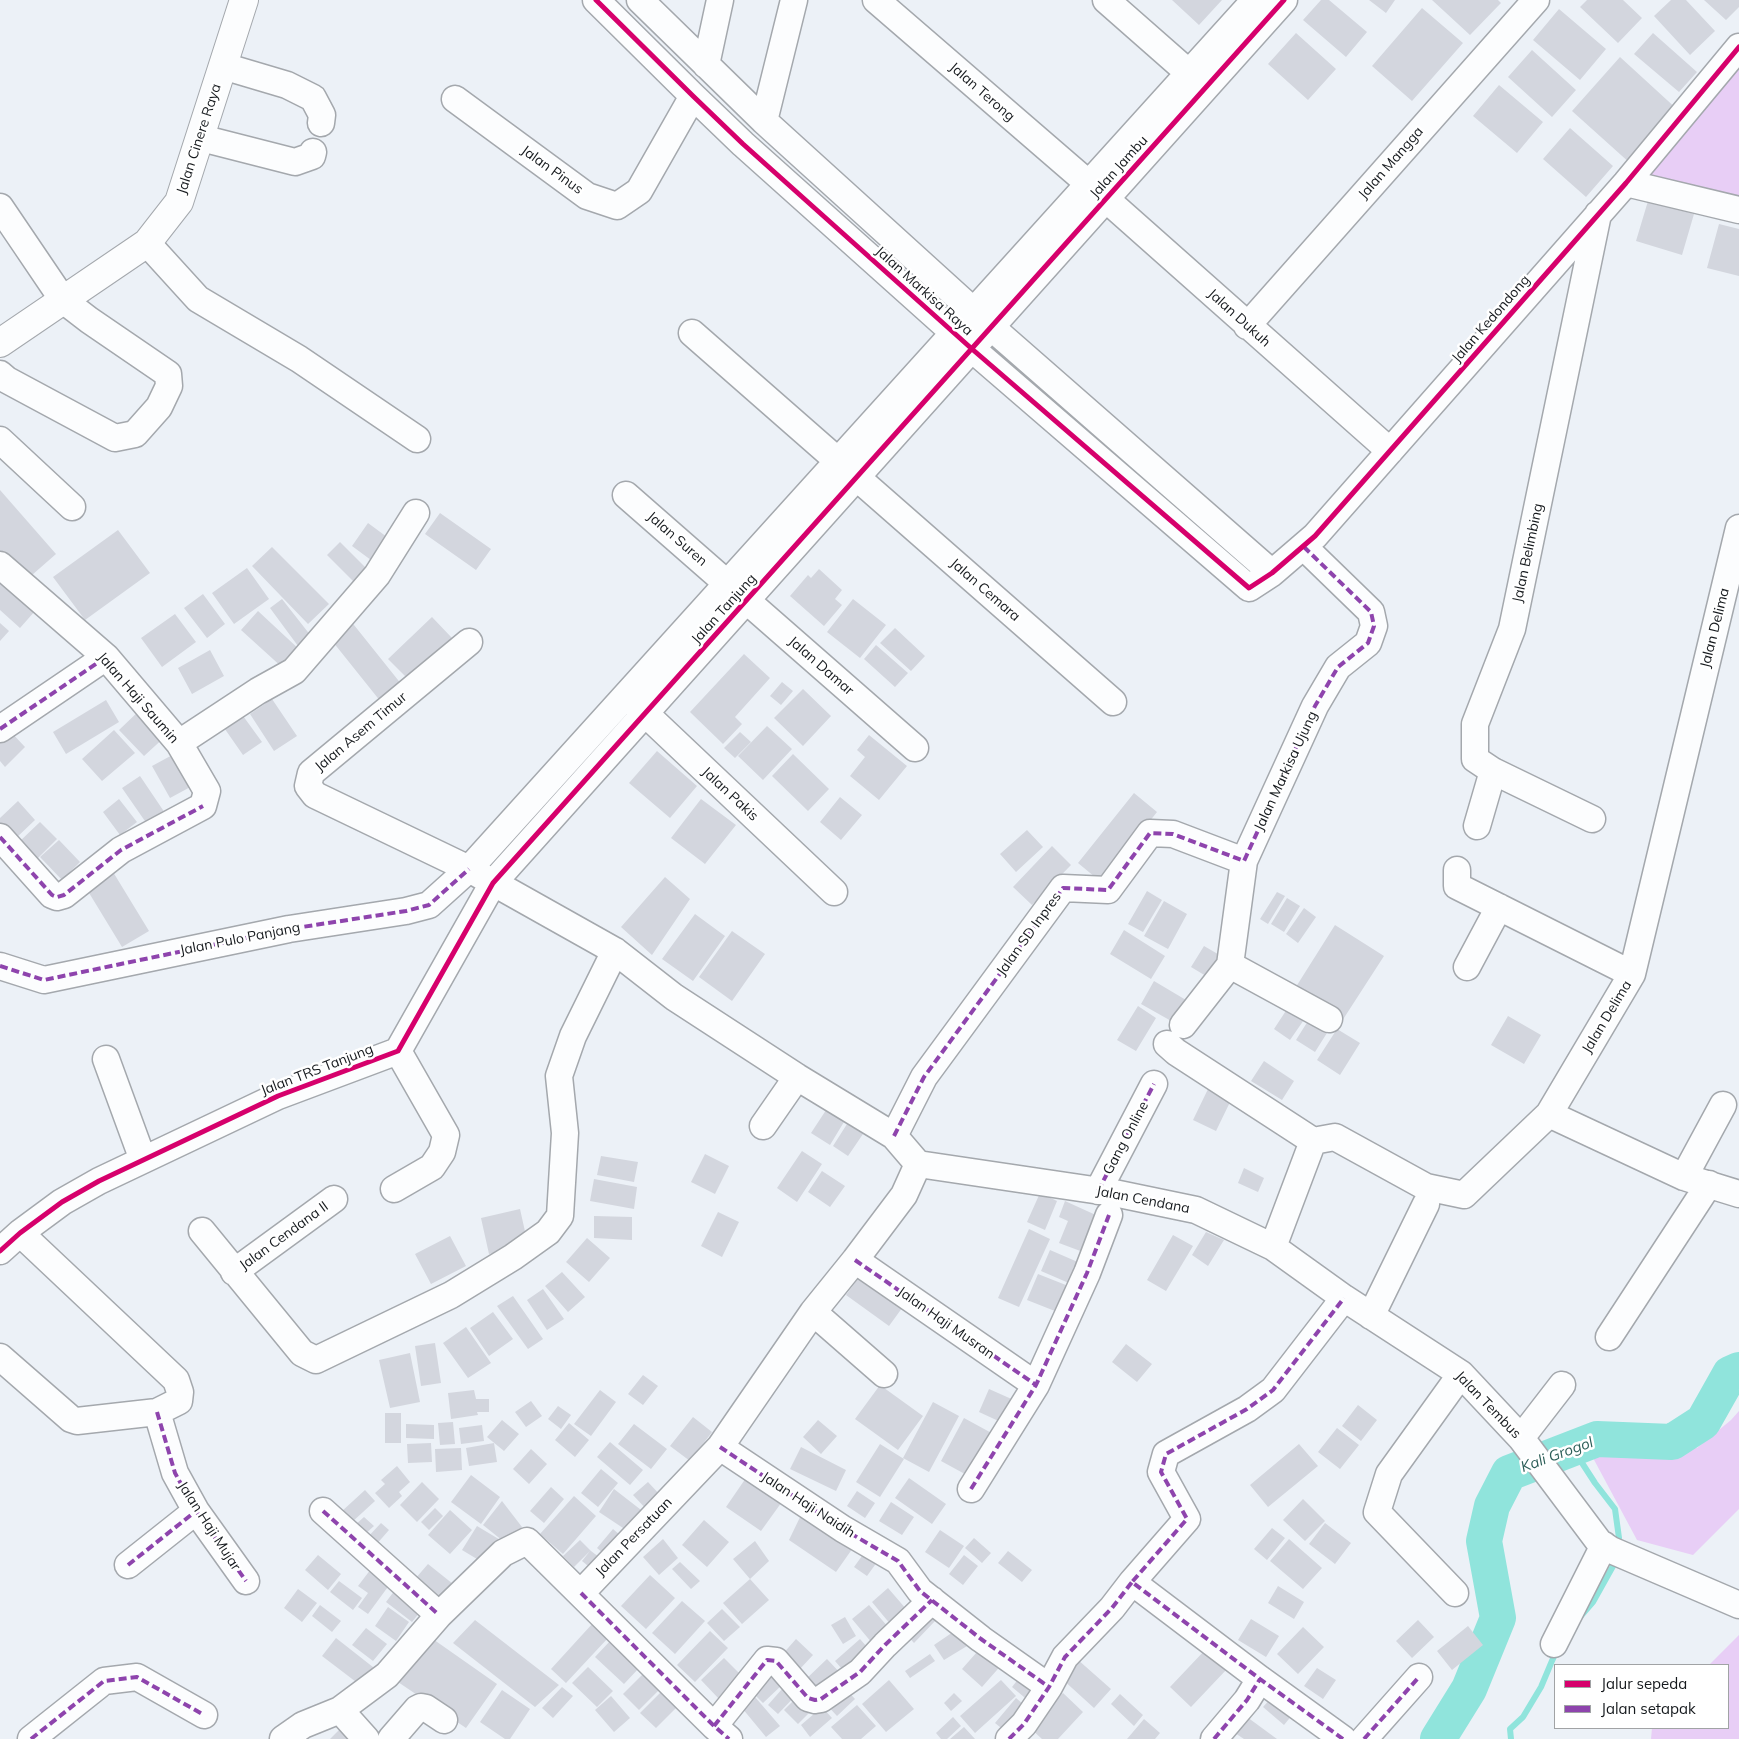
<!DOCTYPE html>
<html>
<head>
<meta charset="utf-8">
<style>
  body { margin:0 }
  #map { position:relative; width:1739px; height:1739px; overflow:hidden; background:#ecf1f7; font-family:Mulish,sans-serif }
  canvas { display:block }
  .legend { position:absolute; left:1554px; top:1664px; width:175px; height:65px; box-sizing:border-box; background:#fff; border:1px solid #a1a3a5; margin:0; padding:6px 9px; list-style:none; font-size:15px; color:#15191d }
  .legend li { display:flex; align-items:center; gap:10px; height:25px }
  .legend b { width:25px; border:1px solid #a1a3a5 }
</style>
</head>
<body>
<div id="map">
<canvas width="1739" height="1739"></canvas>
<ul class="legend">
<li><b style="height:6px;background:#d6006c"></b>Jalur sepeda</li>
<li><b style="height:6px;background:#8e44ad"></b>Jalan setapak</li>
</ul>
</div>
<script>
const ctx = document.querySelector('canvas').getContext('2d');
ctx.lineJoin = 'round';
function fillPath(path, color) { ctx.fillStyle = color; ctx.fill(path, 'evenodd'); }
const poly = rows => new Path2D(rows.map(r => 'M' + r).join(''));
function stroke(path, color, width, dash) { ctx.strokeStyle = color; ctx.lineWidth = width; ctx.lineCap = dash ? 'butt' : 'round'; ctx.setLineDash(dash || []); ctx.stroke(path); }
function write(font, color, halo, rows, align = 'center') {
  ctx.font = font + ' Mulish,sans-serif'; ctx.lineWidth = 5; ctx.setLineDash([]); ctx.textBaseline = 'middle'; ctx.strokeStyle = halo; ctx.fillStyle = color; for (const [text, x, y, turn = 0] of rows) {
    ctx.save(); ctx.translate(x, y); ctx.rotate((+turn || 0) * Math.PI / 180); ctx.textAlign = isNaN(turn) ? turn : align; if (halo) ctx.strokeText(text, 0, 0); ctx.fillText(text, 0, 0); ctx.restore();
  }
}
fillPath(poly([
  [1739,51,1739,197,1634,180],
  [1739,1411,1739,1509,1693,1555,1637,1540,1592,1456,1697,1448,1731,1420],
  [1739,1635,1739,1739,1651,1739,1652,1728,1728,1728,1728,1665,1709,1665]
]), '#e8cef6');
stroke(poly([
  [1573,1449,1595,1483,1615,1509,1619,1538],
  [1580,1617,1593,1602,1617,1559],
  [1511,1739,1510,1729,1523,1717,1541,1687,1557,1649]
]), '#90e4dc', 6);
stroke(poly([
  [1438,1739,1469,1689,1498,1618,1484,1541,1492,1506,1509,1473,1597,1439,1672,1442,1703,1422,1730,1374,1739,1370]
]), '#90e4dc', 36);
fillPath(poly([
  [1172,0,1222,0,1199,25],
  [1321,0,1329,0,1367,32,1346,57,1303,20],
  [1369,0,1395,0,1386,13],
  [1432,0,1498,0,1501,3,1470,35],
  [1587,0,1623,0,1642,18,1618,43,1580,7],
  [1671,0,1686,0,1715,31,1690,55,1654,16],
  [1704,0,1739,0,1739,7,1726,20],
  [1422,8,1463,43,1412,101,1372,66],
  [1559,9,1606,49,1580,80,1533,40],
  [1296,33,1336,69,1308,100,1268,64],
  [1653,33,1697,72,1679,92,1634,54],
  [1532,50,1576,90,1552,117,1508,77],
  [1620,57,1679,111,1631,164,1572,111],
  [1499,85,1543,122,1517,153,1473,116],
  [1570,128,1613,166,1586,197,1543,159],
  [1648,201,1694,214,1682,255,1636,241],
  [1719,224,1739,229,1739,276,1707,268],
  [0,490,56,554,24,582,0,555],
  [440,513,491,549,476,570,425,534],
  [368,523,391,540,375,563,352,546],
  [118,530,150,573,85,620,53,577],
  [340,542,369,571,356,584,327,555],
  [272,547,329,604,308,624,252,566],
  [247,568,269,599,234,624,212,593],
  [819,569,842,590,835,599,842,605,824,626,790,596,808,575,811,578],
  [0,580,35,611,20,628,0,610],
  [203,594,225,624,207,638,184,608],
  [282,599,311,636,298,646,270,608],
  [853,599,886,625,860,658,827,632],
  [258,611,301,651,284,669,241,630],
  [175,614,196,642,162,667,141,638],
  [432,617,452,638,408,679,388,659],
  [350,620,402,685,381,702,329,637],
  [0,623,9,631,0,641],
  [895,628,925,656,911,671,880,643],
  [876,645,908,673,895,687,864,659],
  [210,650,224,676,192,694,178,668],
  [744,654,770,678,735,717,742,724,723,744,690,712],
  [782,682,793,691,781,705,770,696],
  [803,689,831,716,803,746,774,718],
  [272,699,297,736,274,751,250,714],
  [106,700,119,722,66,754,53,732],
  [142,708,167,735,144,756,119,730],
  [238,709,262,742,243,755,220,722],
  [767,726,792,749,763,780,738,756],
  [9,730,25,747,5,767,0,761,0,738],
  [114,730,135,753,102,781,82,759],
  [740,732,751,742,735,758,724,748],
  [869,735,907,766,879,800,850,776,865,757,857,750],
  [657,751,697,786,670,818,629,783],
  [176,753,194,785,170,798,152,766],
  [793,754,829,789,808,811,772,776],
  [140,776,165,813,147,824,122,788],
  [1134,793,1157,812,1101,882,1078,863],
  [840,797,862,815,841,840,820,822],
  [119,799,137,822,120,835,103,812],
  [701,799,736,825,705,864,671,838],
  [18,801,35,820,14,840,0,825,0,818],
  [40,822,57,839,36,860,19,842],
  [1027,830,1043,847,1016,872,1000,854],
  [59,840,80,862,62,880,40,857],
  [1052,846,1071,865,1032,905,1013,887],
  [110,867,149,931,122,947,83,883],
  [665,877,690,899,652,955,621,927],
  [1147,891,1162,900,1143,932,1128,924],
  [1277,892,1285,896,1268,924,1260,919],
  [1287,898,1300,906,1284,932,1271,924],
  [1164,901,1187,914,1168,949,1144,936],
  [1304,908,1316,917,1298,943,1286,934],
  [695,914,725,936,693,981,662,959],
  [1335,925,1384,956,1342,1021,1294,990],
  [1124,930,1165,956,1151,979,1110,954],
  [732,931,765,954,732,1001,699,977],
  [1204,946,1223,957,1211,979,1191,967],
  [1154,981,1186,1000,1173,1022,1141,1004],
  [1291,1003,1308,1014,1290,1040,1274,1029],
  [1138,1006,1156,1018,1136,1051,1117,1040],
  [1313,1013,1332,1025,1315,1052,1296,1040],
  [1508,1016,1541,1035,1524,1064,1491,1045],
  [1337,1029,1360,1043,1340,1075,1317,1060],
  [1264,1061,1294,1081,1282,1100,1251,1081],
  [1209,1087,1232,1098,1216,1131,1193,1120],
  [832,1101,850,1112,830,1145,811,1133],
  [847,1124,863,1134,848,1156,833,1146],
  [802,1151,822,1164,797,1202,777,1188],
  [705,1154,729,1166,715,1194,691,1182],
  [601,1156,638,1162,634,1182,597,1175],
  [1244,1168,1264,1178,1258,1192,1238,1183],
  [822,1171,845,1186,830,1207,808,1192],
  [594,1179,637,1187,634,1209,590,1201],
  [1040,1193,1057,1201,1045,1230,1027,1222],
  [1065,1201,1098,1216,1083,1252,1059,1243,1068,1221,1059,1217],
  [520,1209,528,1245,489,1254,481,1218],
  [718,1212,739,1222,722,1257,701,1246],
  [594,1216,632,1217,632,1240,594,1238],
  [1029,1229,1050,1239,1019,1307,998,1298],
  [1206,1232,1224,1240,1208,1266,1192,1255],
  [1173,1235,1193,1246,1166,1291,1147,1280],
  [450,1236,466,1266,431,1284,415,1254],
  [587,1238,610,1258,589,1282,566,1262],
  [1050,1250,1087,1266,1078,1287,1041,1271],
  [562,1272,585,1297,568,1312,545,1286],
  [862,1273,905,1304,889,1326,846,1295],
  [1038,1274,1076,1289,1065,1315,1027,1300],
  [543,1289,564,1319,547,1330,527,1300],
  [513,1296,543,1339,528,1349,497,1306],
  [493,1312,513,1339,489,1356,470,1328],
  [466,1327,491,1363,468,1378,443,1343],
  [435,1343,441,1383,421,1386,415,1346],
  [1126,1344,1152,1364,1137,1382,1112,1362],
  [410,1353,420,1402,390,1408,379,1360],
  [643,1375,658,1386,643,1405,628,1394],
  [880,1385,923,1416,898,1450,855,1419],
  [989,1389,1016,1401,1005,1424,979,1412],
  [474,1390,476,1399,489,1399,489,1412,477,1412,478,1415,451,1419,448,1393],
  [600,1390,616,1402,591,1436,574,1424],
  [531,1401,542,1416,526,1427,515,1412],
  [933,1402,959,1416,929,1472,903,1458],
  [1358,1405,1377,1420,1361,1441,1342,1426],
  [558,1406,571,1415,561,1429,548,1419],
  [385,1413,401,1413,401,1443,385,1443],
  [693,1417,712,1432,690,1461,670,1446],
  [964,1418,997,1436,974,1479,941,1461],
  [502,1420,519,1434,504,1451,487,1437],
  [818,1420,837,1436,821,1454,803,1437],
  [453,1422,455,1444,440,1445,438,1423],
  [569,1423,589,1440,575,1457,555,1440],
  [406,1424,434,1425,434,1439,406,1438],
  [634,1424,667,1449,651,1469,618,1444],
  [482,1425,484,1441,461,1444,459,1428],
  [1337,1428,1359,1445,1340,1469,1318,1452],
  [610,1442,643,1470,630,1485,597,1457],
  [431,1443,432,1462,408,1463,407,1444],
  [494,1443,497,1462,469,1466,466,1448],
  [880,1444,904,1459,880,1497,856,1482],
  [1299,1444,1318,1466,1268,1507,1250,1485],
  [801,1447,846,1470,836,1491,790,1469],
  [461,1448,462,1470,436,1472,435,1449],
  [531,1449,547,1464,529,1484,513,1469],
  [397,1466,410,1482,399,1492,402,1496,389,1508,375,1493,385,1484,381,1480],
  [601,1469,618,1483,598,1507,581,1493],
  [471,1475,500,1497,481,1524,451,1502],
  [748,1475,784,1499,761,1531,726,1507],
  [909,1478,946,1504,932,1524,895,1498],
  [422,1482,439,1499,417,1522,400,1505],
  [648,1482,662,1497,648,1511,633,1495],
  [551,1487,564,1499,544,1523,530,1511],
  [614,1489,645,1513,632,1534,599,1512],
  [365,1490,375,1501,351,1523,341,1512],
  [857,1491,875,1503,865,1518,847,1506],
  [574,1496,596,1516,563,1554,540,1534],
  [1303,1499,1325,1521,1305,1541,1283,1520],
  [502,1501,522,1527,508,1545,483,1525],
  [891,1502,914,1517,902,1535,879,1521],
  [435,1508,443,1516,429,1530,421,1522],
  [450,1510,472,1530,450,1554,428,1535],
  [803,1511,855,1545,836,1572,789,1540],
  [364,1517,374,1526,363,1536,354,1526],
  [704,1520,729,1542,707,1567,682,1545],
  [381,1523,389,1530,375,1546,366,1539],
  [1325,1523,1351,1543,1335,1564,1309,1544],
  [477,1526,502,1541,487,1565,462,1550],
  [1272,1528,1285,1538,1267,1560,1254,1549],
  [613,1529,627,1541,611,1560,597,1548],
  [940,1530,964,1546,949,1568,925,1552],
  [974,1538,991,1553,982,1563,965,1548],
  [663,1539,678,1558,659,1575,643,1557],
  [1289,1539,1322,1568,1303,1589,1270,1561],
  [580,1540,591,1551,607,1563,598,1574,582,1561,590,1551,574,1567,563,1556],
  [755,1541,769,1561,750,1579,733,1559],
  [867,1549,880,1558,867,1576,854,1567],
  [1008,1551,1032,1570,1022,1582,998,1563],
  [318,1555,341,1574,328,1590,305,1570],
  [964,1555,978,1566,963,1585,949,1574],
  [680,1562,700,1581,691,1589,672,1569],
  [428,1564,453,1584,440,1599,415,1579],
  [374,1565,393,1580,368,1614,358,1607,368,1593,358,1586],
  [650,1575,675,1598,646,1629,621,1606],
  [750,1579,769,1600,742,1624,723,1603],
  [339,1581,362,1598,353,1610,330,1592],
  [398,1586,424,1607,412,1622,386,1602],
  [1278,1586,1304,1602,1294,1619,1268,1603],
  [888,1588,913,1617,896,1631,872,1602],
  [298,1589,317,1603,302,1622,284,1608],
  [682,1601,705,1621,675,1654,652,1633],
  [320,1605,341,1621,332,1632,312,1616],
  [869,1605,889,1628,872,1643,852,1619],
  [388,1607,409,1622,396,1641,375,1626],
  [722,1609,740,1627,724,1641,707,1623],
  [926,1610,936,1620,914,1643,904,1632],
  [845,1617,856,1636,843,1644,831,1625],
  [1251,1619,1279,1636,1266,1657,1238,1640],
  [475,1620,559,1685,535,1707,453,1643],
  [1418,1620,1434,1637,1412,1658,1396,1641],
  [593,1623,608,1638,566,1683,551,1669],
  [1468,1626,1483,1645,1452,1670,1437,1651],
  [1303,1627,1324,1647,1298,1674,1277,1654],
  [366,1628,387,1644,373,1661,352,1645],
  [956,1630,967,1646,944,1660,934,1645],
  [710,1631,728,1648,695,1682,677,1665],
  [430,1637,497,1684,466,1728,398,1682],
  [336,1638,378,1671,364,1688,322,1656],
  [796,1639,813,1655,798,1671,781,1656],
  [860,1639,874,1655,848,1676,835,1661],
  [611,1640,640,1667,624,1684,595,1657],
  [984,1644,1004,1662,982,1687,962,1669],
  [1206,1649,1227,1669,1191,1707,1170,1687],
  [930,1654,935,1661,910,1678,905,1671],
  [724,1658,744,1678,720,1700,701,1680],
  [827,1659,843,1676,821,1697,805,1680],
  [1077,1659,1111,1689,1094,1708,1061,1678],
  [588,1667,613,1691,597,1707,572,1683],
  [1317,1668,1336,1680,1323,1699,1304,1686],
  [770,1671,783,1684,763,1703,751,1691],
  [645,1672,661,1688,639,1710,623,1694],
  [1023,1673,1042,1689,1030,1702,1012,1687],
  [889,1680,914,1709,886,1732,862,1704],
  [1001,1680,1016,1696,975,1733,960,1716],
  [789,1681,800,1691,778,1714,768,1705],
  [843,1686,855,1699,837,1716,825,1703],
  [562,1687,573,1696,553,1718,542,1708],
  [502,1690,530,1709,510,1739,505,1739,480,1722],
  [663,1690,679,1705,656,1728,640,1713],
  [801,1693,815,1707,798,1724,784,1710],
  [954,1693,962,1701,951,1711,944,1703],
  [1063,1693,1083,1712,1058,1739,1042,1739,1030,1728],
  [1120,1694,1143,1715,1134,1726,1111,1704],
  [611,1696,630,1718,614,1732,595,1710],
  [755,1697,780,1726,766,1737,742,1708],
  [1272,1697,1293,1714,1284,1725,1263,1707],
  [1016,1698,1030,1710,1010,1735,995,1723],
  [857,1705,876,1726,861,1739,842,1739,831,1727],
  [822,1707,832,1718,810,1737,801,1725],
  [953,1717,961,1726,947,1739,941,1739,936,1733],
  [1247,1717,1277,1739,1244,1739,1235,1733],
  [1144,1719,1160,1733,1155,1739,1127,1739],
  [964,1727,975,1739,950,1739],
  [340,1729,351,1739,330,1739]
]), '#d3d6de');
const minor = poly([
  [596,0,693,96,743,144,972,349,1249,588,1272,573,1315,536,1626,183,1739,47],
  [640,0,764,121,991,327,1272,573],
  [876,0,1089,184,1390,451],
  [1106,0,1189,73],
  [706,65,720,0],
  [223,66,287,85,313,98,322,115,321,123],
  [455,99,587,196,617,206,639,191,693,96],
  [764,121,794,0],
  [201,138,295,162,312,156,313,152],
  [1626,183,1739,210],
  [0,207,63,300,89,320,168,374,169,386,159,407,135,434,115,438,7,380,0,374],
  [147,243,198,299,299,359,417,439],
  [1247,326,1536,0],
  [692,333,1113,702],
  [0,440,72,507],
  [626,495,915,748],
  [0,565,106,657,179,743,207,791,203,806,121,850,64,895,57,897,52,895,0,837],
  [469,642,311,773,308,786,315,795,469,869,615,951,674,997,797,1077,894,1136,918,1164],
  [632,701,834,892],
  [0,729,106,657],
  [179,743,258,691,294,671,377,575,416,513],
  [1592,819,1493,771,1475,759,1475,724,1512,629,1598,214],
  [1477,826,1493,771],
  [1457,870,1457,886,1632,974],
  [1230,965,1329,1019],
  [0,966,44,980,289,929,406,911,429,905,469,869,1255,0],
  [1467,967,1499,907],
  [1183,1025,1230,965,1244,861,1315,706,1338,667,1368,643,1374,626,1371,612,1304,547],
  [1167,1044,1176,1052,1313,1141],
  [106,1059,143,1160],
  [1549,1114,1684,1177,1739,1194],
  [763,1126,797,1077],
  [894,1136,924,1077,1063,888,1108,890,1150,833,1173,834,1244,861],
  [918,1164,1114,1193,1196,1210,1273,1247,1344,1298,1461,1374,1521,1438,1599,1542,1611,1550,1739,1605],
  [1684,1177,1723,1105],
  [394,1189,432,1167,442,1152,446,1135,398,1051],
  [1098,1191,1154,1084],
  [202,1231,302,1353,316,1360,451,1295,513,1257,548,1232,560,1216,565,1133,559,1076,573,1036,615,951],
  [1273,1247,1313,1141,1335,1137,1426,1187,1464,1195,1549,1114,1632,974,1739,528],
  [0,1251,20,1233,62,1202,99,1181,278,1096,398,1051,493,883,1284,0],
  [855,1260,1036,1385],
  [234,1272,334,1199],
  [813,1312,884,1374],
  [1371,1316,1426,1204],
  [1609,1337,1709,1184],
  [0,1357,71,1419,77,1421,157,1412,179,1401,180,1392,176,1380,20,1233],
  [157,1412,175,1473,196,1511,246,1581],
  [1521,1438,1562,1385],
  [720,1447,843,1529,898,1561,920,1591,981,1639,1049,1687],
  [971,1489,1036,1385,1087,1273,1109,1215],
  [323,1511,439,1615],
  [128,1565,196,1511],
  [581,1593,720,1447,813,1312,855,1260,904,1195,918,1164],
  [1455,1593,1377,1512,1389,1474,1461,1374],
  [1554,1644,1604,1545],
  [340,1710,366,1739],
  [714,1726,767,1660,776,1661,808,1698,815,1700,821,1699,860,1672,885,1645,932,1600],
  [31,1739,104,1681,137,1677,204,1715],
  [283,1739,303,1725,340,1710,387,1675,439,1615,503,1553,527,1541,714,1726,729,1739],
  [391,1739,417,1709,421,1707,426,1708,444,1720],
  [1009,1739,1024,1724,1049,1687,1065,1657,1112,1608,1132,1582],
  [1214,1739,1247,1700,1260,1679],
  [1343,1739,1260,1679,1132,1582,1187,1519,1161,1472,1166,1454,1247,1409,1273,1390,1344,1298],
  [1364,1739,1419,1677]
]);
const major = poly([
  [0,343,147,243,179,202,244,0]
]);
stroke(minor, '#a4a8ad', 29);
stroke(major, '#a4a8ad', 30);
stroke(minor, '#fcfdfe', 26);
stroke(major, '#fcfdfe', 28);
stroke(poly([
  [0,729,106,657],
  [0,837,52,895,57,897,64,895,121,850,203,806],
  [0,966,44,980,289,929,406,911,429,905,469,869],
  [894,1136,924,1077,1063,888,1108,890,1150,833,1173,834,1244,861,1315,706,1338,667,1368,643,1374,626,1371,612,1304,547],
  [1098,1191,1154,1084],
  [855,1260,1036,1385],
  [157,1412,175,1473,196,1511,246,1581],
  [720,1447,843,1529,898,1561,920,1591,981,1639,1049,1687],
  [971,1489,1036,1385,1087,1273,1109,1215],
  [323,1511,439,1615],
  [128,1565,196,1511],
  [581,1593,714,1726,729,1739],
  [714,1726,767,1660,776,1661,808,1698,815,1700,821,1699,860,1672,885,1645,932,1600],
  [31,1739,104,1681,137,1677,204,1715],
  [1009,1739,1024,1724,1049,1687,1065,1657,1112,1608,1132,1582],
  [1214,1739,1247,1700,1260,1679],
  [1343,1739,1260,1679,1132,1582,1187,1519,1161,1472,1166,1454,1247,1409,1273,1390,1344,1298],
  [1364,1739,1419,1677]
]), '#8e44ad', 4, [8, 4]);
stroke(poly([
  [596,0,693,96,743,144,972,349,1249,588,1272,573,1315,536,1626,183,1739,47],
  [0,1251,20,1233,62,1202,99,1181,278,1096,398,1051,493,883,1284,0]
]), '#d6006c', 5);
write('14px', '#15191d', '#fff', [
  ["Jalan Terong",982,92,41],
  ["Jalan Cinere Raya",199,139,-72],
  ["Jalan Mangga",1391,163,-49],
  ["Jalan Jambu",1119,167,-48],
  ["Jalan Pinus",552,170,36],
  ["Jalan Markisa Raya",924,291,42],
  ["Jalan Dukuh",1239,318,42],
  ["Jalan Kedondong",1491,319,-49],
  ["Jalan Suren",677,539,41],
  ["Jalan Belimbing",1528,553,-78],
  ["Jalan Cemara",985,590,41],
  ["Jalan Tanjung",724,609,-48],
  ["Jalan Delima",1715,628,-76],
  ["Jalan Damar",821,666,41],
  ["Jalan Haji Saumin",138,698,49],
  ["Jalan Asem Timur",361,732,-40],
  ["Jalan Markisa Ujung",1286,771,-65],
  ["Jalan Pakis",730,794,43],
  ["Jalan SD Inpres",1029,934,-54],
  ["Jalan Pulo Panjang",240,939,-11],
  ["Jalan Delima",1607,1017,-59],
  ["Jalan TRS Tanjung",317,1070,-21],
  ["Gang Online",1126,1138,-62],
  ["Jalan Cendana",1143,1200,11],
  ["Jalan Cendana II",284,1236,-36],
  ["Jalan Haji Musran",946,1323,35],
  ["Jalan Tembus",1488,1405,46],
  ["Jalan Haji Naidih",808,1505,33],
  ["Jalan Haji Mujar",209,1526,57],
  ["Jalan Persatuan",634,1537,-46]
]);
write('italic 15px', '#2c5e58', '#fff', [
  ["Kali Grogol",1557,1455,-20]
]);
</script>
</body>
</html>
